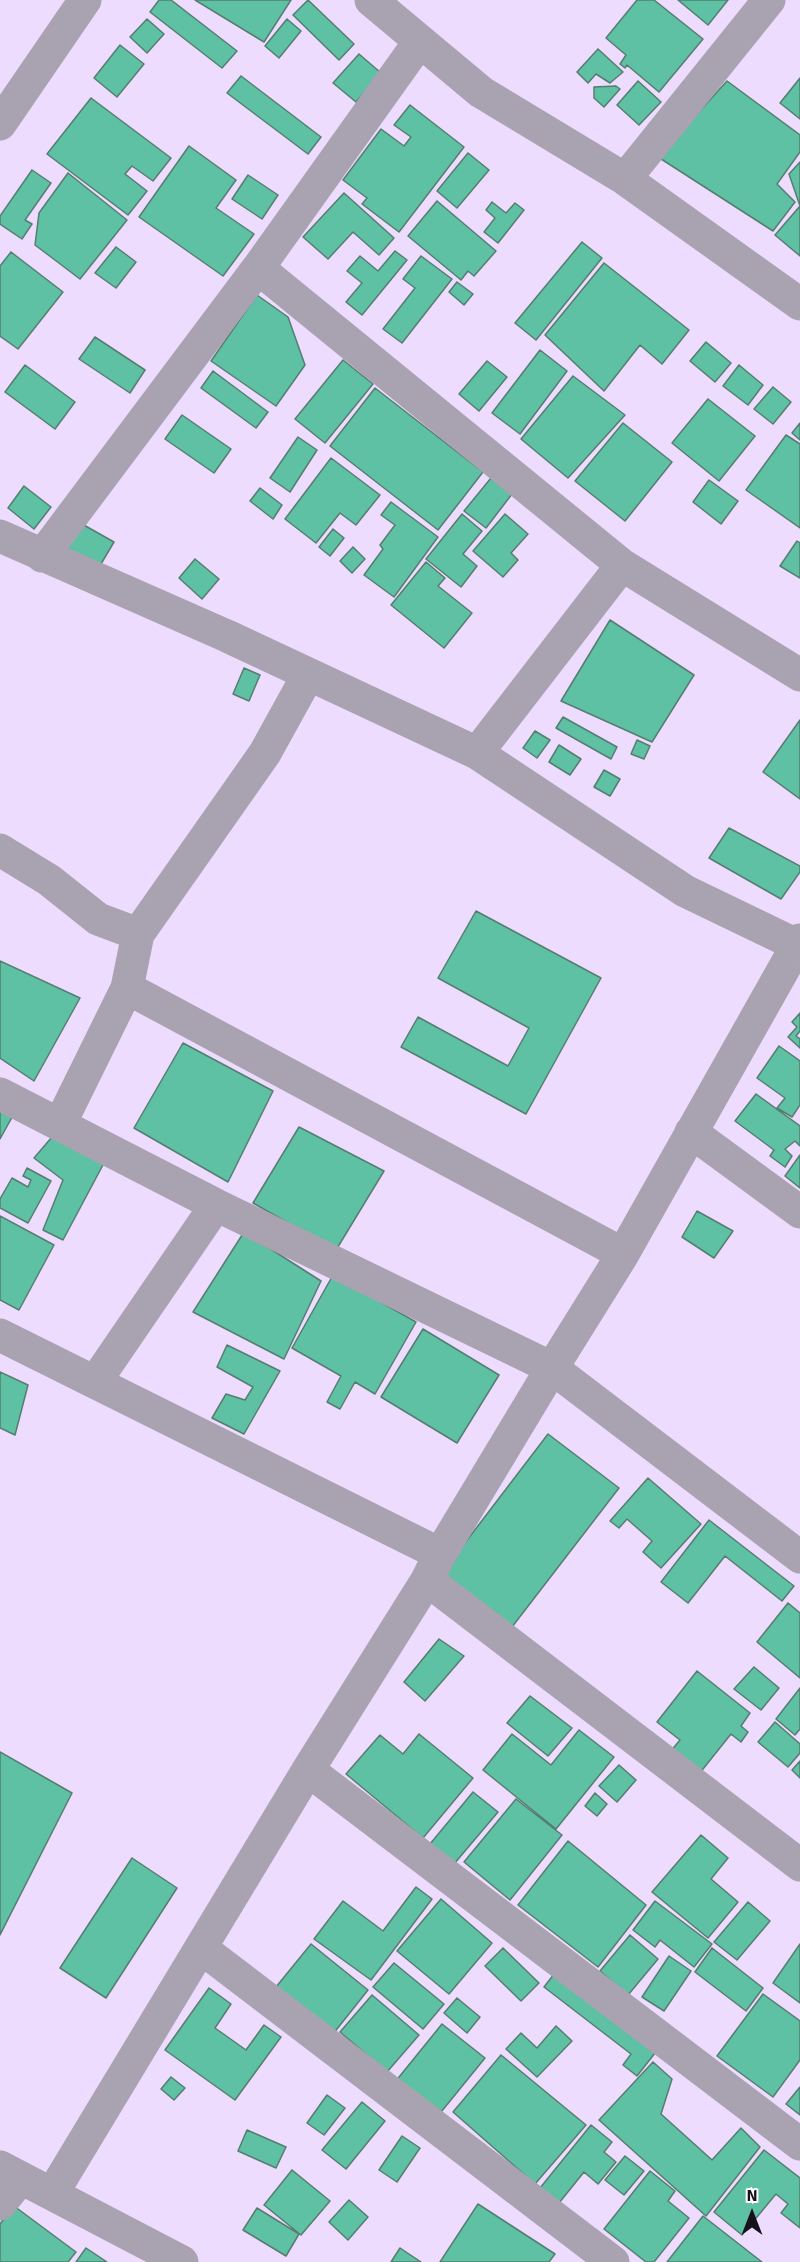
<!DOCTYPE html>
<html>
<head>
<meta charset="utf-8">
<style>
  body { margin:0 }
  #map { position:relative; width:800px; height:2262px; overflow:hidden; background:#eddcfe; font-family:Signika,sans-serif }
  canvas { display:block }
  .north { position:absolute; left:722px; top:2184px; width:60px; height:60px; -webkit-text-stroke:4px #fff; paint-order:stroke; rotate:0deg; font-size:16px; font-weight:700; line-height:24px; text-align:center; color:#17111c }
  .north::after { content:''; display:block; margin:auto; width:21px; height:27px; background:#17111c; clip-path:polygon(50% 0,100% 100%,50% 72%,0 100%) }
</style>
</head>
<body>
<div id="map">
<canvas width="800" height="2262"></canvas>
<div class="north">N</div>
</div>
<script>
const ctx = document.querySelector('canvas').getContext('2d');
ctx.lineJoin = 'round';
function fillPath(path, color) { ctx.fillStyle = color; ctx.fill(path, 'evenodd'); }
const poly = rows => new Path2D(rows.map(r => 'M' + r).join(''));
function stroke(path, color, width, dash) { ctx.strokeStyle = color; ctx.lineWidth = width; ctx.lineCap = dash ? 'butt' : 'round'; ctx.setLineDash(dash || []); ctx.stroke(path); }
const building = poly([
  [159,0,171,0,237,51,222,68,150,12,159,0],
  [195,0,291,0,264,42,195,0],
  [308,0,354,44,339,60,293,15,308,0],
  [637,0,654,0,703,39,659,92,627,65,625,68,620,64,626,55,606,38,637,0],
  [678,0,728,0,708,25,678,0],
  [147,19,164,34,147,53,130,37,147,19],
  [287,19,301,31,279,58,265,46,287,19],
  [120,45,144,64,117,97,94,78,120,45],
  [598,49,623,72,610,83,596,74,588,83,577,72,598,49],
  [359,54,381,73,356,102,333,83,359,54],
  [241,76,321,137,308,154,227,93,241,76],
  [800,78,800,119,780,103,800,78],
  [638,81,661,102,639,125,617,105,638,81],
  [727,81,800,135,800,152,777,184,795,202,773,231,658,157,727,81],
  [616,86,620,89,604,107,594,98,594,87,616,86],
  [91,98,171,158,153,181,132,166,125,174,147,191,128,215,47,154,91,98],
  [410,105,464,147,399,232,362,204,367,198,343,180,381,129,404,146,411,137,394,125,410,105],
  [189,146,236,180,216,208,254,234,223,276,139,217,189,146],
  [468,153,489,170,457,208,437,191,468,153],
  [800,162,800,206,789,174,800,162],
  [32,170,51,183,25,220,32,224,22,239,0,224,0,216,32,170],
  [68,173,127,220,80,279,35,245,39,213,68,173],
  [248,175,278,195,262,219,232,199,248,175],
  [344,193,394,238,379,255,353,232,328,259,303,237,344,193],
  [437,201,496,251,474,276,468,271,461,280,408,236,437,201],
  [492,202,506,213,515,203,524,210,498,243,484,232,495,218,486,210,492,202],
  [800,206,800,256,775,235,800,206],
  [582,242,602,258,536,340,515,323,582,242],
  [116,247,136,262,116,288,95,273,116,247],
  [395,251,407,260,362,315,346,302,362,283,347,271,360,256,378,271,395,251],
  [11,252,63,292,18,349,0,336,0,266,11,252],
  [421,256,452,279,402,343,383,329,415,288,403,279,421,256],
  [604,263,689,330,662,364,640,345,604,391,545,335,604,263],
  [457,282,473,294,464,305,449,292,457,282],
  [257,295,288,317,305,365,276,406,211,361,257,295],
  [95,337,145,370,130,393,79,359,95,337],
  [706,342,731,363,715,382,690,361,706,342],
  [540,350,567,371,520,434,492,413,540,350],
  [343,360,373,384,325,443,295,419,343,360],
  [487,361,507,377,479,411,459,394,487,361],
  [25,365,75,402,55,429,5,392,25,365],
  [739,365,763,385,748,405,723,386,739,365],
  [213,371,268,412,256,428,201,388,213,371],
  [573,376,625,415,568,478,521,439,573,376],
  [773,387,791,402,773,424,754,409,773,387],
  [375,388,483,472,438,530,330,446,375,388],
  [708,399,755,436,719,481,672,443,708,399],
  [182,415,231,449,214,473,165,439,182,415],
  [623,423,672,462,625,521,575,481,623,423],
  [800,423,800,440,792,433,800,423],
  [786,435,800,444,800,528,746,490,786,435],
  [298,437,317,450,290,492,270,478,298,437],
  [331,458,380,495,356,525,340,513,316,543,285,519,331,458],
  [491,478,512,494,486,528,464,511,491,478],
  [709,480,738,501,721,524,693,502,709,480],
  [24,486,51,507,34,529,8,508,24,486],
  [260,488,282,505,273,519,250,501,260,488],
  [391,502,438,537,394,597,364,575,383,549,380,545,395,525,381,515,391,502],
  [462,514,482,531,463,554,477,566,461,587,426,559,462,514],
  [505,514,528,534,511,553,518,560,503,577,473,551,505,514],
  [82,524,114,542,98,569,66,551,82,524],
  [333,529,344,538,330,556,319,547,333,529],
  [797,541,800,543,800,578,780,566,797,541],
  [353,547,365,559,352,573,340,561,353,547],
  [195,559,219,579,202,599,179,578,195,559],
  [426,562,445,578,438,586,472,613,444,648,391,605,426,562],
  [610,620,694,675,652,742,561,701,610,620],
  [244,668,260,675,249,701,233,694,244,668],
  [563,717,617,747,611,759,556,728,563,717],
  [800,720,800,799,763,772,800,720],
  [535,731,550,740,537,758,523,748,535,731],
  [637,740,650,746,644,759,631,754,637,740],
  [559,745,581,759,570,775,549,762,559,745],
  [604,770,620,779,610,796,594,787,604,770],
  [729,828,800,866,800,872,781,899,709,858,729,828],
  [476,911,601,978,526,1114,401,1047,418,1017,508,1066,529,1028,438,978,476,911],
  [0,961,80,998,34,1081,0,1058,0,961],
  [800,1013,800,1031,796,1036,800,1039,800,1048,788,1037,797,1027,792,1022,800,1013],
  [183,1043,273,1091,228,1182,134,1128,183,1043],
  [779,1046,800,1061,800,1105,792,1117,777,1108,785,1098,757,1078,779,1046],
  [756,1094,800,1126,800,1146,795,1141,785,1149,792,1156,785,1167,770,1156,774,1150,735,1121,756,1094],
  [0,1104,15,1112,0,1139,0,1104],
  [299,1127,384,1171,336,1250,253,1203,299,1127],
  [52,1137,104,1163,63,1240,43,1230,63,1180,34,1158,52,1137],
  [800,1155,800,1188,785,1176,800,1155],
  [27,1168,51,1181,28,1223,0,1208,0,1199,12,1178,28,1187,31,1180,23,1176,27,1168],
  [697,1211,733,1231,714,1258,682,1237,697,1211],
  [0,1216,54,1245,19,1310,0,1300,0,1216],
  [244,1232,321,1281,284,1359,193,1312,244,1232],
  [333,1275,416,1322,375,1394,355,1382,340,1409,327,1402,341,1376,292,1348,333,1275],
  [423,1329,499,1375,457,1443,381,1397,423,1329],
  [227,1345,280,1371,244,1434,212,1418,226,1394,245,1400,253,1387,217,1367,227,1345],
  [0,1372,28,1385,15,1435,0,1428,0,1372],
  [548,1434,619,1488,512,1627,442,1573,548,1434],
  [648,1478,701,1524,661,1568,643,1552,652,1541,627,1519,619,1528,610,1521,648,1478],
  [709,1520,794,1586,782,1601,725,1556,688,1603,661,1582,709,1520],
  [788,1603,800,1613,800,1678,757,1642,788,1603],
  [439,1639,464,1656,425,1701,404,1682,439,1639],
  [754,1667,779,1688,761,1710,734,1689,754,1667],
  [697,1671,750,1713,741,1726,748,1732,741,1742,731,1734,695,1779,666,1757,680,1740,657,1722,697,1671],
  [800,1688,800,1729,795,1735,776,1719,800,1688],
  [530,1696,572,1728,548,1756,507,1723,530,1696],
  [775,1722,800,1744,800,1753,788,1767,758,1742,775,1722],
  [579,1730,614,1757,556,1829,483,1770,512,1734,551,1765,579,1730],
  [419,1734,473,1778,423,1838,346,1774,380,1735,403,1754,419,1734],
  [0,1752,72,1793,0,1935,0,1752],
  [800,1761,800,1778,792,1770,800,1761],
  [619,1765,636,1780,617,1802,599,1786,619,1765],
  [473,1792,498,1812,454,1864,430,1844,473,1792],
  [595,1793,607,1804,597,1816,585,1806,595,1793],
  [516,1799,562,1835,510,1900,464,1862,516,1799],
  [701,1835,728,1858,711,1879,738,1902,708,1938,652,1892,701,1835],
  [568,1841,646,1905,598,1967,518,1905,568,1841],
  [132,1858,177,1888,106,1998,60,1968,132,1858],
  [416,1887,432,1899,371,1980,314,1939,343,1901,383,1931,416,1887],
  [441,1899,492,1943,449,1994,397,1951,441,1899],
  [655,1901,712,1944,694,1967,660,1940,655,1947,633,1930,655,1901],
  [748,1902,770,1921,737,1960,714,1942,748,1902],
  [630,1935,658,1959,628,1995,600,1971,630,1935],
  [311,1944,368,1990,333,2034,276,1987,311,1944],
  [800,1944,800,2003,773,1983,800,1944],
  [503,1948,539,1983,521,2001,485,1966,503,1948],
  [712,1948,763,1988,746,2011,695,1972,712,1948],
  [669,1956,691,1971,664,2011,642,1997,669,1956],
  [394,1963,444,2004,423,2029,373,1987,394,1963],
  [558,1969,659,2048,637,2076,623,2065,631,2054,544,1987,558,1969],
  [209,1988,231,2004,215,2028,246,2050,264,2025,281,2037,235,2100,165,2050,209,1988],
  [763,1994,800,2021,800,2060,773,2097,717,2056,763,1994],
  [372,1995,419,2035,387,2072,340,2032,372,1995],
  [457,1998,480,2017,467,2033,444,2013,457,1998],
  [442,2024,485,2058,437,2117,395,2082,442,2024],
  [556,2026,572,2041,537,2077,506,2049,521,2033,537,2048,556,2026],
  [501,2055,586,2125,535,2184,453,2112,501,2055],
  [653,2062,672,2079,661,2114,712,2160,741,2128,760,2147,706,2216,599,2120,653,2062],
  [171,2077,185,2088,174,2100,161,2089,171,2077],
  [800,2087,800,2115,786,2104,800,2087],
  [327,2095,345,2108,324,2135,307,2123,327,2095],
  [362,2102,385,2121,346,2169,322,2150,362,2102],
  [591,2125,612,2142,604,2152,616,2162,598,2184,584,2172,559,2203,540,2188,591,2125],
  [247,2130,286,2147,276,2168,238,2151,247,2130],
  [402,2136,420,2148,397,2182,379,2170,402,2136],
  [764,2150,800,2178,800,2228,781,2213,788,2204,776,2194,742,2235,714,2212,764,2150],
  [625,2156,644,2171,624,2195,605,2180,625,2156],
  [292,2170,330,2201,301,2235,264,2205,292,2170],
  [650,2171,675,2191,668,2201,689,2218,654,2262,646,2262,604,2229,650,2171],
  [349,2200,368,2217,348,2240,329,2222,349,2200],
  [478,2204,555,2254,549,2262,440,2262,478,2204],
  [14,2206,76,2252,68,2262,0,2262,0,2224,14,2206],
  [257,2208,299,2234,286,2256,243,2230,257,2208],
  [703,2216,762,2262,667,2262,703,2216],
  [86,2248,107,2262,76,2262,86,2248],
  [400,2248,421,2262,391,2262,400,2248]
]);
fillPath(building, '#5ec1a3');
stroke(building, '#567d70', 1.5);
stroke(poly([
  [371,0,481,92,625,179,800,304],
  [0,124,85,0],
  [625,179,769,0],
  [258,268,622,565,800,675],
  [0,536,227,636,477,753,685,891,797,945],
  [42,556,258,268,420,41],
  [308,675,265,753,138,934,127,988,623,1254],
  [477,753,622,565],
  [0,850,49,880,98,919,138,934],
  [0,1094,216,1205,552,1368,800,1557],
  [60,1124,127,988],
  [691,1132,800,1212],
  [0,1335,440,1554],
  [95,1382,216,1205],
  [427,1580,800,1865],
  [308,1770,800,2144],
  [201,1948,613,2262],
  [0,2167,182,2262],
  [52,2194,308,1770,427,1580,440,1554,552,1368,623,1254,800,940],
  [0,2204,21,2178]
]), '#a9a2b1', 33);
</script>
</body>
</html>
